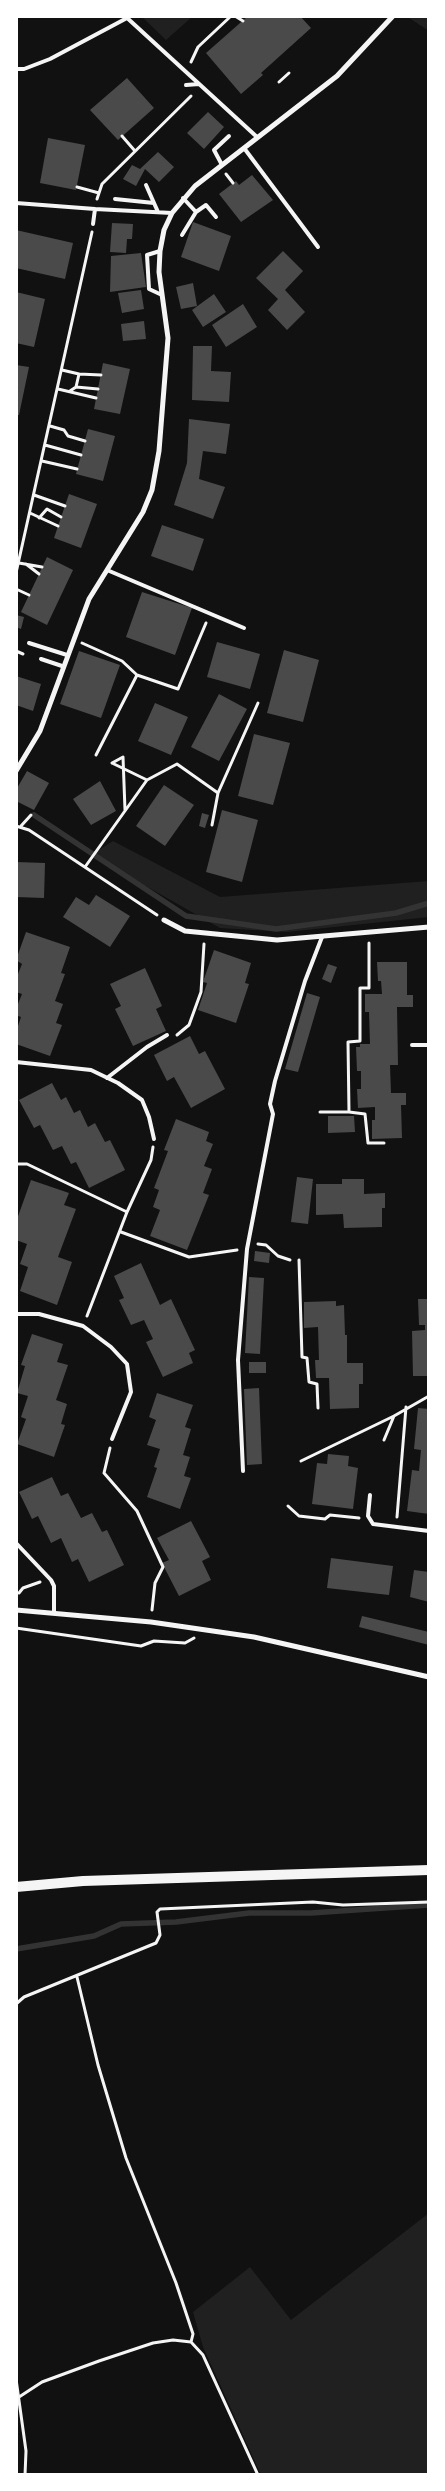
<!DOCTYPE html>
<html>
<head>
<meta charset="utf-8">
<style>
  body { margin:0 }
  #map { position:relative; width:445px; height:2491px; overflow:hidden; background:#111; font-family:"Work Sans",sans-serif }
  canvas { display:block }
  .frame { position:absolute; inset:0; border:18px solid #fff; pointer-events:none }
</style>
</head>
<body>
<div id="map">
<canvas width="445" height="2491"></canvas>
<div class="frame"></div>
</div>
<script>
const ctx = document.querySelector('canvas').getContext('2d');
ctx.lineJoin = 'round';
function fillPath(path, color) { ctx.fillStyle = color; ctx.fill(path, 'evenodd'); }
const poly = rows => new Path2D(rows.map(r => 'M' + r).join(''));
function stroke(path, color, width, dash) { ctx.strokeStyle = color; ctx.lineWidth = width; ctx.lineCap = dash ? 'butt' : 'round'; ctx.setLineDash(dash || []); ctx.stroke(path); }
fillPath(poly([
  [141,16,193,16,166,40],
  [406,16,429,16,429,31],
  [113,841,220,897,429,881,429,917,287,932,220,928,91,855],
  [429,2213,429,2475,261,2475,203,2347,193,2312,250,2267,291,2320]
]), '#202020');
stroke(poly([
  [34,815,186,916,276,929,396,913,429,903],
  [16,1949,94,1936,121,1924,176,1922,249,1913,311,1913,429,1905]
]), '#333', 5.5);
fillPath(poly([
  [248,16,300,16,311,28,261,73,263,75,241,94,206,53],
  [127,78,154,108,118,140,90,110],
  [208,112,224,127,204,149,187,133],
  [48,138,85,145,76,190,40,183],
  [158,152,174,167,159,182,145,169,136,186,123,179,132,165,140,169],
  [252,175,273,200,241,222,219,194,236,181,239,185],
  [193,222,231,236,219,271,181,257],
  [112,223,133,224,132,239,127,239,126,253,110,252],
  [16,230,73,243,65,279,16,268],
  [283,251,303,271,285,290,305,312,287,330,268,310,278,299,256,278],
  [141,253,146,287,110,292,111,256],
  [193,283,197,306,181,309,176,287],
  [141,290,144,309,122,313,118,293],
  [16,292,45,299,34,347,16,343],
  [214,294,226,312,203,327,192,310],
  [243,304,257,327,226,347,212,325],
  [144,321,146,339,123,341,121,324],
  [193,346,212,346,211,371,231,372,229,402,192,400],
  [103,363,130,369,120,414,94,409],
  [16,365,29,367,19,415,16,415],
  [189,419,230,424,226,454,203,451,199,479,225,487,213,519,174,505,187,463],
  [88,429,115,436,103,481,76,474],
  [69,494,97,504,81,548,54,538],
  [162,525,204,539,193,571,151,556],
  [47,557,73,570,47,625,21,612],
  [142,592,192,608,175,655,126,637],
  [16,615,24,617,21,629,16,627],
  [217,642,260,654,250,689,207,677],
  [284,650,319,660,303,722,267,713],
  [79,651,120,665,101,718,60,704],
  [16,676,41,684,33,711,16,705],
  [219,694,247,709,219,761,191,747],
  [155,703,188,717,171,755,138,741],
  [254,734,290,743,273,805,238,796],
  [27,771,49,783,34,810,16,801,16,790],
  [100,781,116,811,91,825,73,799],
  [164,785,194,805,165,846,136,826],
  [222,810,258,820,242,882,206,872],
  [202,813,209,815,205,828,199,826],
  [16,862,45,863,44,898,16,897],
  [96,895,130,916,110,947,63,917,76,897,89,905],
  [26,932,70,947,61,973,65,974,55,1001,63,1004,56,1023,62,1025,50,1056,16,1044,16,1032,21,1017,16,1015,16,1009,22,994,16,992,16,979,22,964,16,960],
  [214,950,251,963,245,983,249,984,236,1023,198,1010,207,983,203,982],
  [377,962,407,962,407,995,413,995,413,1007,397,1007,398,1065,390,1065,391,1093,406,1093,406,1105,401,1105,402,1138,372,1139,372,1120,375,1120,375,1107,358,1108,357,1089,361,1089,361,1071,357,1071,356,1047,360,1047,360,1044,370,1044,369,1012,365,1012,365,994,382,994,381,981,378,981],
  [328,964,337,967,331,983,322,979],
  [145,968,162,1006,156,1009,166,1031,133,1046,115,1009,121,1006,110,984],
  [307,993,320,997,298,1072,285,1069],
  [190,1036,199,1054,205,1051,225,1089,191,1108,174,1077,167,1081,154,1055],
  [52,1083,61,1100,66,1097,74,1113,80,1110,88,1127,95,1123,105,1142,110,1140,125,1170,89,1188,76,1162,71,1164,62,1146,53,1150,40,1125,34,1128,19,1100],
  [328,1116,354,1116,355,1132,328,1133],
  [176,1119,209,1132,206,1141,213,1144,204,1166,212,1169,203,1193,209,1195,187,1250,150,1236,160,1210,153,1207,159,1190,154,1188,168,1151,164,1150],
  [297,1177,313,1179,308,1224,291,1222],
  [342,1179,364,1179,364,1194,385,1193,385,1208,382,1208,382,1227,344,1228,343,1214,316,1215,316,1184,342,1184],
  [31,1180,69,1193,64,1205,76,1209,58,1257,72,1262,57,1305,20,1291,28,1267,20,1264,27,1244,16,1240,16,1222],
  [255,1251,270,1253,269,1263,254,1261],
  [141,1263,160,1305,171,1299,195,1350,189,1353,193,1363,163,1377,146,1342,153,1339,144,1320,131,1325,119,1300,124,1298,114,1276],
  [249,1277,264,1278,260,1354,245,1353],
  [418,1299,429,1299,429,1376,413,1376,412,1331,425,1330,425,1325,419,1325],
  [336,1301,336,1306,344,1305,345,1335,347,1335,347,1363,363,1363,363,1384,359,1384,359,1408,330,1409,329,1378,316,1378,315,1360,319,1360,318,1327,304,1328,304,1302],
  [32,1334,63,1344,57,1362,68,1365,56,1400,67,1404,61,1424,65,1425,54,1457,17,1444,26,1419,21,1417,28,1396,17,1393,25,1366,21,1365],
  [249,1362,266,1362,266,1373,249,1373],
  [259,1388,262,1464,247,1465,244,1389],
  [157,1393,193,1405,185,1427,191,1429,183,1455,190,1457,184,1476,191,1478,180,1509,147,1497,157,1468,154,1467,160,1449,147,1445,156,1420,149,1417],
  [418,1408,429,1409,429,1514,407,1511,412,1470,419,1471,420,1460,421,1450,414,1449],
  [328,1454,349,1456,348,1466,358,1468,353,1509,312,1504,317,1463,327,1464],
  [52,1477,61,1496,68,1493,81,1518,92,1513,102,1532,107,1530,124,1565,89,1582,78,1559,72,1562,61,1538,51,1543,38,1516,32,1519,19,1492],
  [191,1521,210,1557,202,1561,211,1580,179,1596,162,1563,169,1560,157,1538],
  [331,1558,393,1566,389,1595,327,1588],
  [414,1570,429,1572,429,1602,410,1597],
  [362,1616,429,1632,429,1645,359,1627]
]), '#4a4a4a');
stroke(poly([
  [235,16,243,21],
  [191,62,198,47,231,16],
  [279,82,289,73],
  [122,136,135,151],
  [226,174,233,183],
  [77,187,99,193],
  [97,199,102,184,191,96],
  [62,370,79,374],
  [76,387,79,374,101,375],
  [58,389,96,398],
  [70,391,76,387,98,389],
  [50,426,64,430,68,436,85,441],
  [45,445,81,455],
  [42,461,77,469],
  [34,495,65,506],
  [30,513,58,526],
  [39,518,47,509,61,517],
  [19,563,42,567],
  [26,564,39,574],
  [16,573,92,232],
  [16,589,29,595],
  [82,643,122,661,137,675],
  [16,651,23,654],
  [96,755,137,675,178,689,206,623],
  [112,763,147,780,177,764,218,793,258,703],
  [112,763,123,757,125,810],
  [212,825,218,793],
  [16,826,29,830,157,915],
  [21,826,31,815],
  [85,867,147,780],
  [369,943,369,988,360,988,360,1041,348,1042,349,1112,365,1114,368,1143,384,1143],
  [177,1035,189,1025,201,992,204,944],
  [320,1112,349,1112],
  [16,1164,27,1164,127,1212,87,1316],
  [127,1212,151,1160,153,1147],
  [121,1232,189,1257,237,1250],
  [258,1244,266,1245,278,1256,290,1260],
  [299,1260,302,1357,307,1358,309,1382,317,1384,318,1408],
  [384,1440,394,1416,429,1396],
  [110,1448,104,1473,137,1511,163,1567,155,1583,152,1610],
  [301,1461,394,1416],
  [288,1506,299,1516,325,1519,330,1515,359,1518],
  [397,1517,406,1407],
  [19,1593,23,1588,40,1582],
  [16,1628,141,1646,154,1641,185,1643,194,1638],
  [77,1977,98,2065,126,2158,176,2283,193,2334,191,2342],
  [16,2004,24,1997,156,1943,160,1935,157,1912,160,1909,313,1902,343,1905,429,1902],
  [16,2379,26,2451,25,2475],
  [16,2399,42,2382,99,2361,153,2343,173,2340,191,2342,203,2355,258,2475]
]), '#f5f5f5', 3);
stroke(poly([
  [125,16,257,137],
  [16,69,24,69,50,59,127,18],
  [186,85,199,84],
  [244,148,318,247],
  [222,165,214,150,229,136],
  [146,185,158,212],
  [115,199,154,203],
  [16,203,95,209,172,213],
  [196,212,206,205,216,217],
  [93,224,95,209],
  [182,235,196,212,183,198],
  [160,251,147,255,149,289,162,295],
  [107,570,244,628],
  [29,643,67,655],
  [41,659,62,666],
  [412,1045,429,1045],
  [16,1062,91,1070,118,1083,142,1100,149,1117,154,1139],
  [107,1078,147,1047,167,1035],
  [16,1314,39,1314,83,1326,111,1347,127,1364,131,1392,112,1439],
  [243,1471,238,1360,247,1249,273,1114,270,1104,275,1081,305,981,322,937],
  [370,1495,368,1516,373,1524,429,1531],
  [16,1543,51,1580,54,1586,54,1613]
]), '#f5f5f5', 4);
stroke(poly([
  [16,771,40,731,89,599,143,512,152,490,159,451,168,338,159,272,160,251,164,230,172,213,195,186,337,76,393,16],
  [164,920,185,931,277,940,429,927],
  [16,1610,151,1622,254,1637,429,1677]
]), '#f5f5f5', 5);
stroke(poly([
  [16,1887,83,1881,429,1870]
]), '#f5f5f5', 10);
</script>
</body>
</html>
